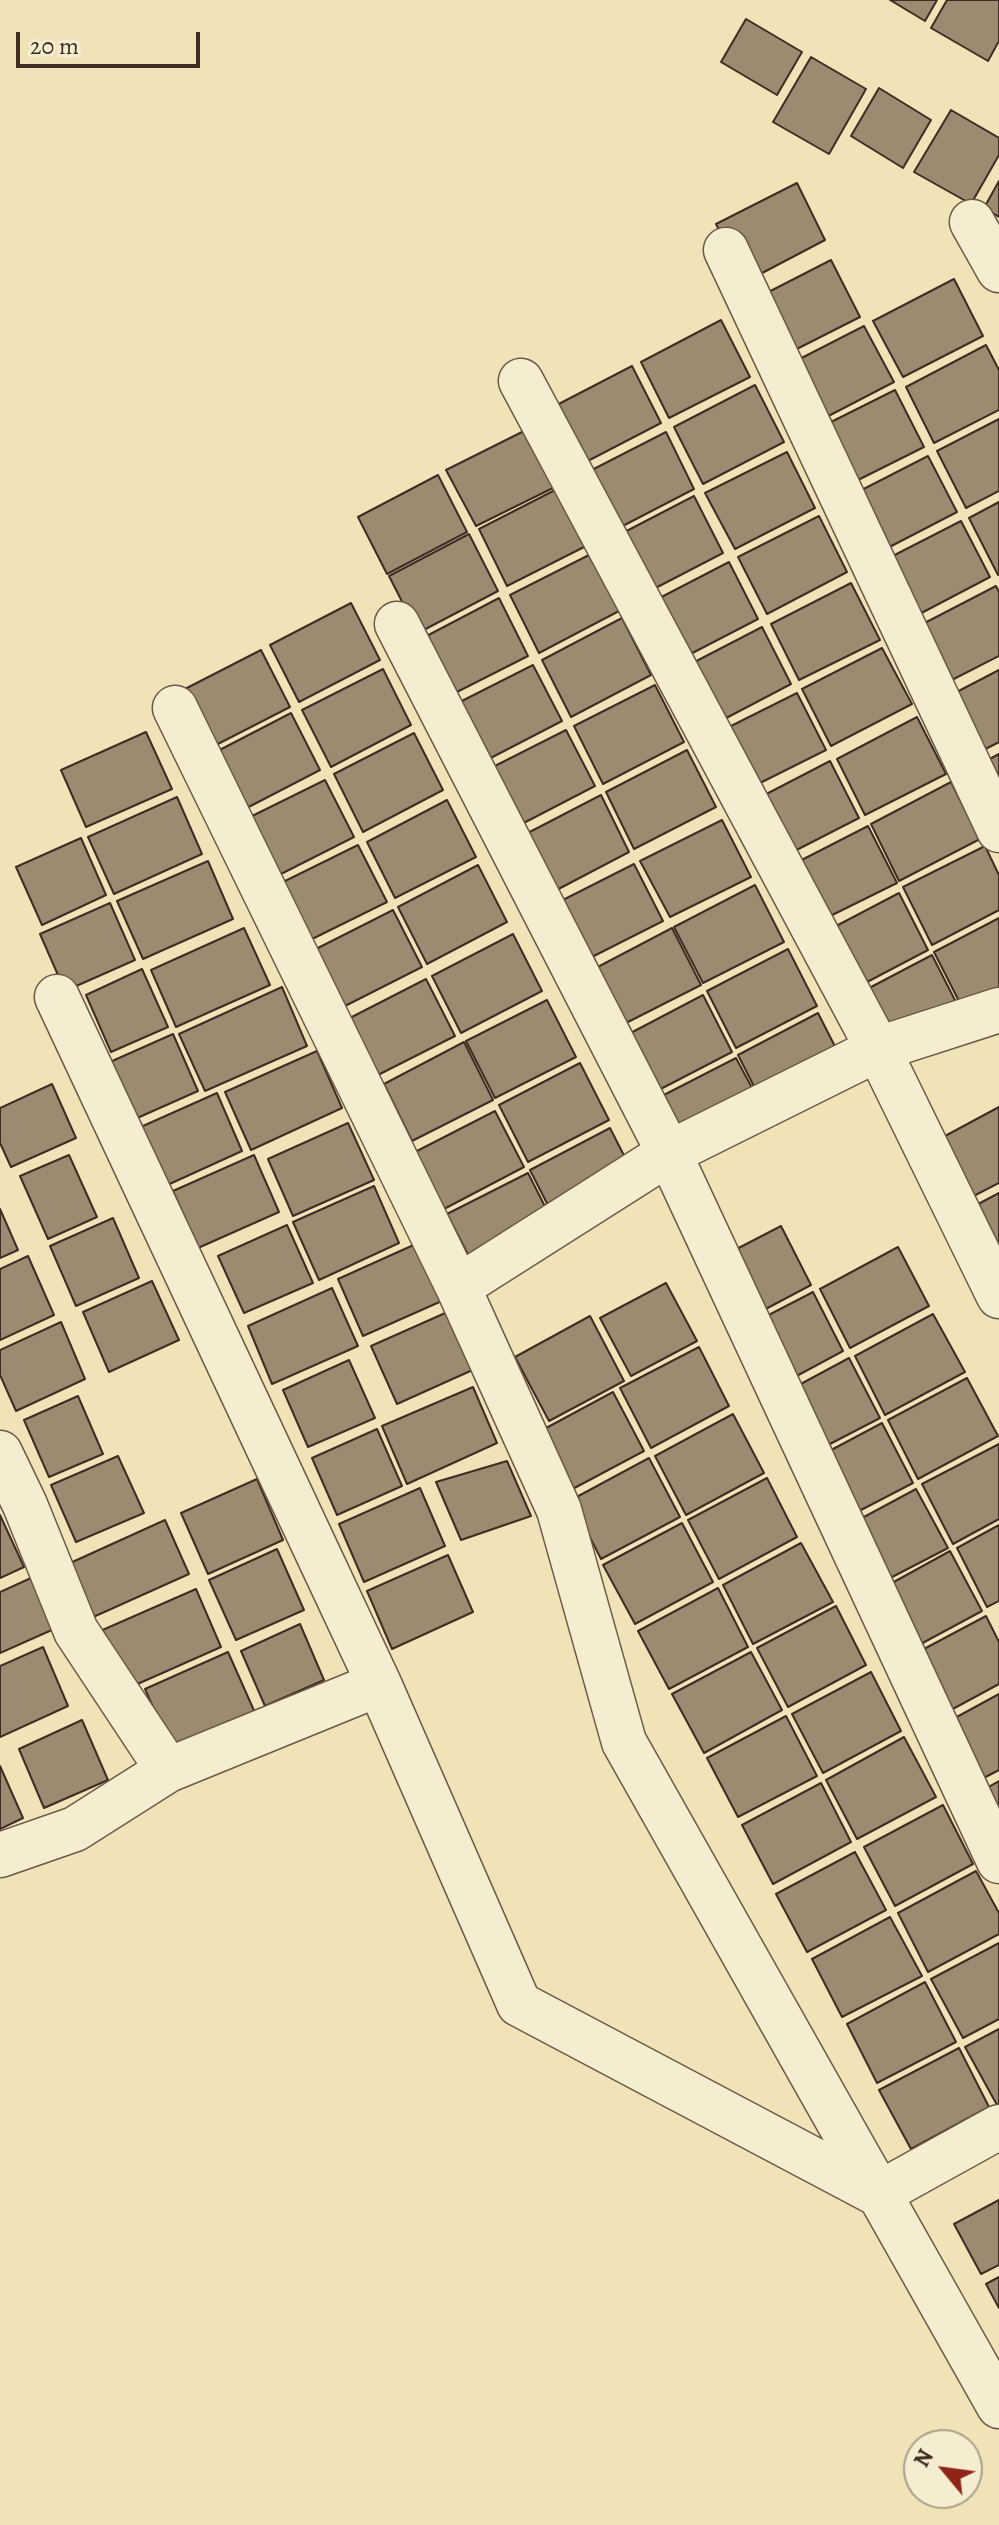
<!DOCTYPE html>
<html>
<head>
<meta charset="utf-8">
<style>
  body { margin:0 }
  #map { position:relative; width:999px; height:2525px; overflow:hidden; background:#efe3b7; font-family:Alegreya,serif }
  canvas { display:block }
  .north { position:absolute; left:903px; top:2429px; width:80px; height:80px; box-sizing:border-box; background:#f5edd0; border:2px solid #aca08b; border-radius:50%; rotate:299deg; font-size:22px; font-weight:700; line-height:32px; text-align:center; color:#3f2c23 }
  .north::after { content:''; display:block; margin:auto; width:28px; height:36px; background:#8f2418; clip-path:polygon(50% 0,100% 100%,50% 72%,0 100%) }
  .scale { position:absolute; left:16px; top:32px; width:184px; height:36px; box-sizing:border-box; border:4px solid #3f2c23; border-top:0; padding-left:10px; font-size:24px; line-height:28px; white-space:nowrap; color:#3f2c23; -webkit-text-stroke:6px #f5edd0; paint-order:stroke }
</style>
</head>
<body>
<div id="map">
<canvas width="999" height="2525"></canvas>
<div class="north">N</div>
<div class="scale">20 m</div>
</div>
<script>
const ctx = document.querySelector('canvas').getContext('2d');
ctx.lineJoin = 'round';
function fillPath(path, color) { ctx.fillStyle = color; ctx.fill(path, 'evenodd'); }
const poly = rows => new Path2D(rows.map(r => 'M' + r).join(''));
function stroke(path, color, width, dash) { ctx.strokeStyle = color; ctx.lineWidth = width; ctx.lineCap = dash ? 'butt' : 'round'; ctx.setLineDash(dash || []); ctx.stroke(path); }
const building = poly([
  [890,0,937,0,925,21,890,0],
  [947,0,999,0,999,41,988,61,931,28,947,0],
  [746,19,802,52,777,95,721,62,746,19],
  [811,57,866,89,829,154,773,122,811,57],
  [879,88,931,120,903,168,851,136,879,88],
  [951,110,999,138,999,155,971,204,914,172,951,110],
  [999,181,999,217,984,208,999,181],
  [797,183,825,240,745,282,716,224,797,183],
  [831,260,860,317,779,358,751,301,831,260],
  [954,279,983,336,903,377,873,321,954,279],
  [721,320,750,377,669,418,641,362,721,320],
  [864,326,894,382,813,424,784,367,864,326],
  [986,345,999,370,999,410,934,443,906,387,986,345],
  [632,366,661,423,580,465,551,408,632,366],
  [755,385,784,442,703,484,674,427,755,385],
  [895,390,924,447,842,488,813,431,895,390],
  [999,419,999,491,966,508,937,451,999,419],
  [528,429,557,486,476,526,446,470,528,429],
  [666,432,694,489,613,531,584,474,666,432],
  [787,452,815,508,735,549,705,493,787,452],
  [928,456,957,512,876,554,848,497,928,456],
  [438,475,467,532,387,574,358,517,438,475],
  [559,488,588,545,507,586,479,529,559,488],
  [694,496,723,553,644,594,615,537,694,496],
  [999,502,999,574,998,575,969,518,999,502],
  [819,516,847,572,767,614,738,557,819,516],
  [961,521,990,577,910,619,881,562,961,521],
  [469,534,498,591,418,633,389,576,469,534],
  [591,554,619,611,539,653,510,595,591,554],
  [729,562,758,619,677,661,648,604,729,562],
  [851,583,880,640,799,680,771,624,851,583],
  [996,586,999,592,999,656,944,684,915,628,996,586],
  [499,598,528,656,447,697,419,640,499,598],
  [351,603,380,660,299,702,270,645,351,603],
  [622,618,651,675,571,717,542,660,622,618],
  [762,627,791,684,711,726,681,669,762,627],
  [882,648,912,704,831,746,802,689,882,648],
  [261,650,290,707,210,748,181,691,261,650],
  [533,665,562,721,481,763,452,706,533,665],
  [383,669,411,725,331,767,302,710,383,669],
  [999,670,999,742,978,753,949,696,999,670],
  [655,685,684,742,603,784,574,726,655,685],
  [797,693,826,750,744,791,715,734,797,693],
  [291,713,320,770,239,812,210,755,291,713],
  [917,717,946,774,865,815,837,759,917,717],
  [566,730,595,786,514,828,485,771,566,730],
  [146,732,172,789,86,827,61,770,146,732],
  [414,733,443,790,363,832,334,774,414,733],
  [687,750,716,807,634,849,606,792,687,750],
  [999,754,999,785,986,761,999,754],
  [830,761,859,818,777,860,749,803,830,761],
  [325,780,354,837,273,878,244,820,325,780],
  [951,782,980,839,899,881,871,824,951,782],
  [601,795,629,852,549,894,520,837,601,795],
  [177,797,202,854,114,894,88,837,177,797],
  [447,800,476,857,395,898,367,842,447,800],
  [722,820,751,877,670,917,640,861,722,820],
  [868,826,897,883,816,923,788,867,868,826],
  [81,838,106,895,42,925,16,867,81,838],
  [358,845,387,902,306,942,277,885,358,845],
  [985,846,999,875,999,910,932,945,903,887,985,846],
  [208,861,233,919,143,959,117,901,208,861],
  [634,864,663,921,582,962,553,905,634,864],
  [478,865,507,922,427,964,398,907,478,865],
  [755,885,784,942,703,983,674,927,755,885],
  [899,893,928,950,848,992,819,935,899,893],
  [110,903,135,960,65,991,40,934,110,903],
  [393,910,422,967,341,1008,312,951,393,910],
  [999,918,999,990,963,1009,934,952,999,918],
  [244,928,270,985,176,1027,151,970,244,928],
  [672,928,701,985,620,1026,592,970,672,928],
  [513,934,542,991,461,1033,432,976,513,934],
  [788,949,817,1006,736,1048,707,991,788,949],
  [932,955,961,1012,880,1053,852,997,932,955],
  [142,969,168,1027,111,1052,86,995,142,969],
  [426,979,455,1036,374,1077,344,1021,426,979],
  [282,987,307,1046,205,1091,179,1034,282,987],
  [703,995,732,1052,651,1094,623,1037,703,995],
  [547,1000,576,1057,495,1098,466,1041,547,1000],
  [818,1013,847,1070,767,1112,738,1055,818,1013],
  [173,1034,198,1091,117,1127,92,1070,173,1034],
  [464,1042,493,1100,412,1141,384,1084,464,1042],
  [317,1051,342,1108,251,1150,225,1092,317,1051],
  [736,1058,766,1114,685,1156,656,1099,736,1058],
  [580,1063,609,1120,528,1162,499,1105,580,1063],
  [52,1084,76,1138,11,1167,0,1143,0,1108,52,1084],
  [217,1093,242,1151,152,1192,125,1134,217,1093],
  [999,1107,999,1183,962,1202,932,1143,999,1107],
  [495,1111,524,1167,444,1209,415,1152,495,1111],
  [348,1123,374,1180,293,1216,268,1159,348,1123],
  [610,1128,639,1185,559,1227,530,1170,610,1128],
  [69,1155,97,1217,48,1239,20,1176,69,1155],
  [254,1155,279,1212,198,1248,173,1191,254,1155],
  [528,1173,557,1230,476,1270,447,1214,528,1173],
  [374,1186,399,1243,319,1280,293,1222,374,1186],
  [999,1193,999,1269,967,1210,999,1193],
  [0,1209,18,1250,0,1258,0,1209],
  [113,1218,139,1278,76,1306,50,1246,113,1218],
  [287,1225,313,1283,244,1313,218,1256,287,1225],
  [781,1226,811,1285,760,1312,729,1253,781,1226],
  [418,1243,444,1300,363,1336,338,1279,418,1243],
  [898,1247,929,1306,850,1348,820,1289,898,1247],
  [28,1256,54,1315,0,1340,0,1269,28,1256],
  [152,1281,179,1340,109,1372,83,1312,152,1281],
  [666,1283,697,1341,631,1376,600,1318,666,1283],
  [332,1288,358,1346,272,1384,248,1326,332,1288],
  [813,1292,843,1351,765,1393,734,1333,813,1292],
  [452,1310,477,1368,397,1404,371,1346,452,1310],
  [933,1314,965,1372,885,1415,855,1356,933,1314],
  [590,1316,624,1381,549,1421,515,1357,590,1316],
  [61,1322,85,1379,16,1411,0,1375,0,1350,61,1322],
  [699,1347,729,1406,651,1448,620,1388,699,1347],
  [849,1358,880,1418,801,1459,771,1400,849,1358],
  [349,1360,375,1418,308,1447,283,1390,349,1360],
  [967,1378,998,1436,918,1479,888,1420,967,1378],
  [473,1387,497,1443,407,1484,382,1426,473,1387],
  [613,1392,644,1451,565,1493,535,1434,613,1392],
  [78,1396,103,1454,49,1477,24,1420,78,1396],
  [733,1414,764,1473,686,1515,655,1456,733,1414],
  [882,1423,913,1483,834,1524,803,1465,882,1423],
  [377,1429,402,1486,337,1515,312,1458,377,1429],
  [999,1444,999,1519,953,1544,922,1484,999,1444],
  [118,1456,144,1513,76,1542,51,1485,118,1456],
  [649,1458,680,1517,601,1559,571,1500,649,1458],
  [507,1461,531,1516,461,1540,436,1482,507,1461],
  [767,1478,797,1537,719,1579,688,1520,767,1478],
  [257,1479,283,1540,208,1574,181,1513,257,1479],
  [420,1488,445,1546,364,1582,339,1524,420,1488],
  [916,1489,948,1548,869,1589,838,1531,916,1489],
  [0,1515,24,1567,0,1578,0,1515],
  [165,1520,189,1574,91,1618,68,1564,165,1520],
  [682,1523,713,1582,635,1624,603,1565,682,1523],
  [999,1525,999,1601,987,1607,957,1548,999,1525],
  [801,1543,833,1602,753,1644,723,1585,801,1543],
  [277,1549,304,1610,236,1640,209,1580,277,1549],
  [950,1551,982,1611,904,1653,872,1594,950,1551],
  [448,1555,473,1612,392,1649,367,1591,448,1555],
  [31,1578,54,1629,0,1653,0,1592,31,1578],
  [718,1588,748,1647,669,1689,638,1631,718,1588],
  [196,1589,221,1647,124,1690,98,1632,196,1589],
  [836,1606,866,1665,788,1707,757,1648,836,1606],
  [986,1616,999,1642,999,1684,938,1717,907,1658,986,1616],
  [300,1624,324,1680,265,1706,241,1651,300,1624],
  [43,1647,68,1706,0,1737,0,1666,43,1647],
  [228,1652,256,1715,173,1752,145,1689,228,1652],
  [751,1652,782,1710,704,1753,672,1694,751,1652],
  [871,1672,901,1731,823,1773,792,1714,871,1672],
  [999,1694,999,1770,972,1784,942,1725,999,1694],
  [786,1716,817,1776,738,1817,707,1758,786,1716],
  [82,1720,108,1780,44,1808,19,1749,82,1720],
  [904,1737,936,1797,857,1839,826,1780,904,1737],
  [0,1766,23,1818,0,1829,0,1766],
  [999,1781,999,1840,976,1794,999,1781],
  [821,1783,851,1842,773,1884,742,1825,821,1783],
  [943,1805,973,1864,895,1906,864,1847,943,1805],
  [855,1852,886,1910,807,1952,776,1894,855,1852],
  [976,1871,999,1913,999,1934,928,1972,898,1913,976,1871],
  [890,1917,922,1976,842,2017,812,1959,890,1917],
  [999,1943,999,2019,963,2038,931,1979,999,1943],
  [925,1982,956,2042,877,2083,847,2024,925,1982],
  [999,2029,999,2104,997,2105,965,2047,999,2029],
  [959,2048,989,2107,911,2149,879,2090,959,2048],
  [999,2200,999,2265,981,2274,954,2224,999,2200],
  [999,2277,999,2308,986,2284,999,2277]
]);
fillPath(building, '#9b8b70');
stroke(building, '#3f2c23', 2);
const minor = poly([
  [972,222,999,270],
  [726,250,999,830],
  [521,381,878,1049,999,1296],
  [397,624,669,1153,999,1861],
  [175,708,458,1287,559,1510,624,1742,999,2406],
  [57,997,379,1684,519,2004,878,2194,999,2127],
  [458,1287,669,1153,878,1049,999,1010],
  [0,1453,25,1505,76,1631,168,1770],
  [0,1855,75,1829,168,1770,379,1684]
]);
stroke(minor, '#6b5a48', 47);
stroke(minor, '#f5edd0', 44);
</script>
</body>
</html>
